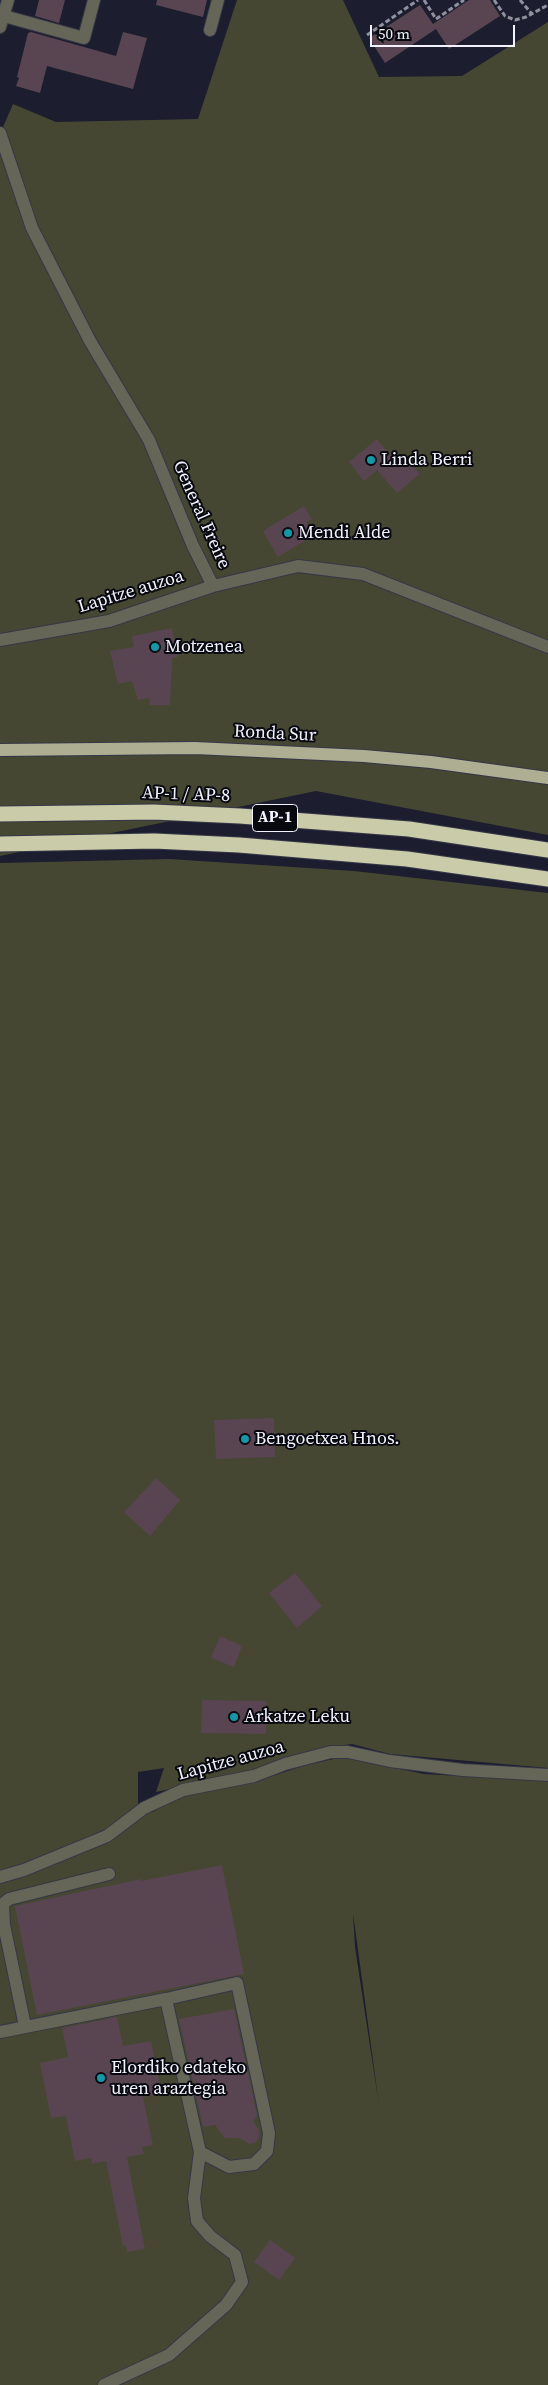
<!DOCTYPE html>
<html>
<head>
<meta charset="utf-8">
<style>
  body { margin:0 }
  #map { position:relative; width:548px; height:2385px; overflow:hidden; background:#1c1d2e; font-family:"Source Serif 4",serif }
  canvas { display:block }
  .scale { position:absolute; left:370px; top:25px; width:145px; height:22px; box-sizing:border-box; border:2px solid #f2f3ff; border-top:0; padding-left:6px; font-size:15px; line-height:18px; white-space:nowrap; color:#f2f3ff; -webkit-text-stroke:4px #08080f; paint-order:stroke }
</style>
</head>
<body>
<div id="map">
<canvas width="548" height="2385"></canvas>
<div class="scale">50 m</div>
</div>
<script>
const ctx = document.querySelector('canvas').getContext('2d');
ctx.lineJoin = 'round';
function fillPath(path, color) { ctx.fillStyle = color; ctx.fill(path, 'evenodd'); }
const poly = rows => new Path2D(rows.map(r => 'M' + r).join(''));
function stroke(path, color, width, dash) { ctx.strokeStyle = color; ctx.lineWidth = width; ctx.lineCap = dash ? 'butt' : 'round'; ctx.setLineDash(dash || []); ctx.stroke(path); }
function write(font, color, halo, rows, align = 'center') {
  ctx.font = font + ' "Source Serif 4",serif'; ctx.lineWidth = 4; ctx.setLineDash([]); ctx.textBaseline = 'middle'; ctx.strokeStyle = halo; ctx.fillStyle = color; for (const [text, x, y, turn = 0] of rows) {
    ctx.save(); ctx.translate(x, y); ctx.rotate((+turn || 0) * Math.PI / 180); ctx.textAlign = isNaN(turn) ? turn : align; if (halo) ctx.strokeText(text, 0, 0); ctx.fillText(text, 0, 0); ctx.restore();
  }
}
fillPath(poly([
  [237,0,343,0,379,77,462,76,548,22,548,835,316,791,0,856,0,134,13,104,56,122,198,119],
  [169,859,354,871,548,893,548,1768,390,1754,352,1744,329,1747,252,1772,156,1792,164,1768,138,1772,138,1806,105,1831,0,1873,0,863],
  [343,1757,424,1774,548,1781,548,2385,0,2385,0,1878,107,1836,144,1808,153,1812,168,1802,189,1794,251,1783,306,1765],
  [353,1913,379,2105,355,1947]
]), '#454732');
fillPath(poly([
  [39,0,65,0,59,23,35,16],
  [157,0,207,0,203,17,156,5],
  [469,0,490,0,500,16,449,49,436,29,385,63,369,38,420,5,433,24],
  [31,32,116,56,123,32,147,38,133,89,47,66,40,93,16,86,19,78,17,77,28,33],
  [377,439,400,467,408,460,420,474,397,493,377,470,364,481,349,462],
  [304,506,312,519,306,522,314,535,278,557,263,531],
  [172,628,178,657,172,658,170,705,150,705,149,698,138,700,132,681,118,684,110,651,134,647,132,636],
  [274,1418,275,1457,216,1459,214,1420],
  [156,1478,180,1500,150,1536,124,1512],
  [295,1573,322,1606,297,1628,269,1593],
  [220,1636,242,1646,234,1667,211,1658],
  [202,1700,266,1701,266,1734,201,1733],
  [222,1865,244,1974,37,2015,15,1906,141,1879,141,1881],
  [234,2009,257,2115,253,2122,259,2130,259,2138,255,2143,249,2144,240,2138,225,2138,215,2125,203,2127,179,2019],
  [117,2017,123,2046,151,2041,162,2094,143,2097,153,2145,142,2147,144,2154,127,2157,145,2249,127,2252,126,2245,123,2246,106,2161,92,2164,91,2158,75,2161,66,2116,51,2118,40,2063,68,2057,62,2028],
  [270,2240,295,2258,279,2280,254,2262]
]), '#584551');
const minor = poly([
  [4,16,84,38,94,0],
  [0,27,8,0],
  [210,30,218,0],
  [0,133,32,228,90,341,149,440,193,546,213,586,298,566,363,574,548,647],
  [0,640,109,621,213,586],
  [0,1877,24,1870,107,1836,144,1808,183,1790,254,1776,285,1764,331,1752,348,1752,390,1761,463,1770,548,1775],
  [25,2026,4,1925,3,1904,9,1899,109,1874],
  [0,2032,166,1999],
  [104,2385,169,2355,226,2305,242,2282,235,2255,210,2236,197,2221,194,2198,200,2152,166,1999,237,1983,269,2133,267,2151,254,2164,229,2167,200,2152]
]);
const major = poly([
  [0,750,195,748,364,756,431,762,548,778]
]);
const highway = poly([
  [0,814,154,812,240,816,409,829,548,850],
  [0,844,154,841,239,845,407,859,548,879]
]);
stroke(minor, '#363747', 14);
stroke(major, '#363747', 14);
stroke(highway, '#363747', 17);
stroke(poly([
  [424,0,436,19,464,0],
  [494,0,505,16,515,20,526,17,548,5],
  [520,0,532,14],
  [367,35,418,0]
]), '#90919f', 3, [5, 2.5]);
stroke(minor, '#656658', 12);
stroke(major, '#adae92', 12);
stroke(highway, '#c9cba9', 15);
for (const [x, y, r, color] of [
  [371,460,5,"#0f9aa8"],
  [288,533,5,"#0f9aa8"],
  [155,647,5,"#0f9aa8"],
  [245,1439,5,"#0f9aa8"],
  [234,1717,5,"#0f9aa8"],
  [101,2078,5,"#0f9aa8"]
]) { const dot = new Path2D(); dot.arc(x, y, r, 0, 2 * Math.PI); ctx.fillStyle = color; ctx.fill(dot); stroke(dot, '#08080f', 2); }
for (const [x, y, w] of [
  [275,818,45]
]) { const box = new Path2D(); box.roundRect(x - w / 2, y - 13.5, w, 27, 4); ctx.fillStyle = '#08080f'; ctx.fill(box); stroke(box, '#f2f3ff', 1); }
write('bold 16px', '#f2f3ff', null, [
  ["AP-1",275,818]
]);
write('18px', '#f2f3ff', '#08080f', [
  ["Linda Berri",381,460],
  ["Mendi Alde",298,533],
  ["Motzenea",165,647],
  ["Bengoetxea Hnos.",255,1439],
  ["Arkatze Leku",244,1717],
  ["Elordiko edateko",111,2068],
  ["uren araztegia",111,2089]
], 'left');
write('18px', '#f2f3ff', '#08080f', [
  ["General Freire",201,515,66],
  ["Lapitze auzoa",131,592,-17],
  ["Ronda Sur",275,734,3],
  ["AP-1 / AP-8",186,795,2],
  ["Lapitze auzoa",231,1761,-15]
]);
</script>
</body>
</html>
